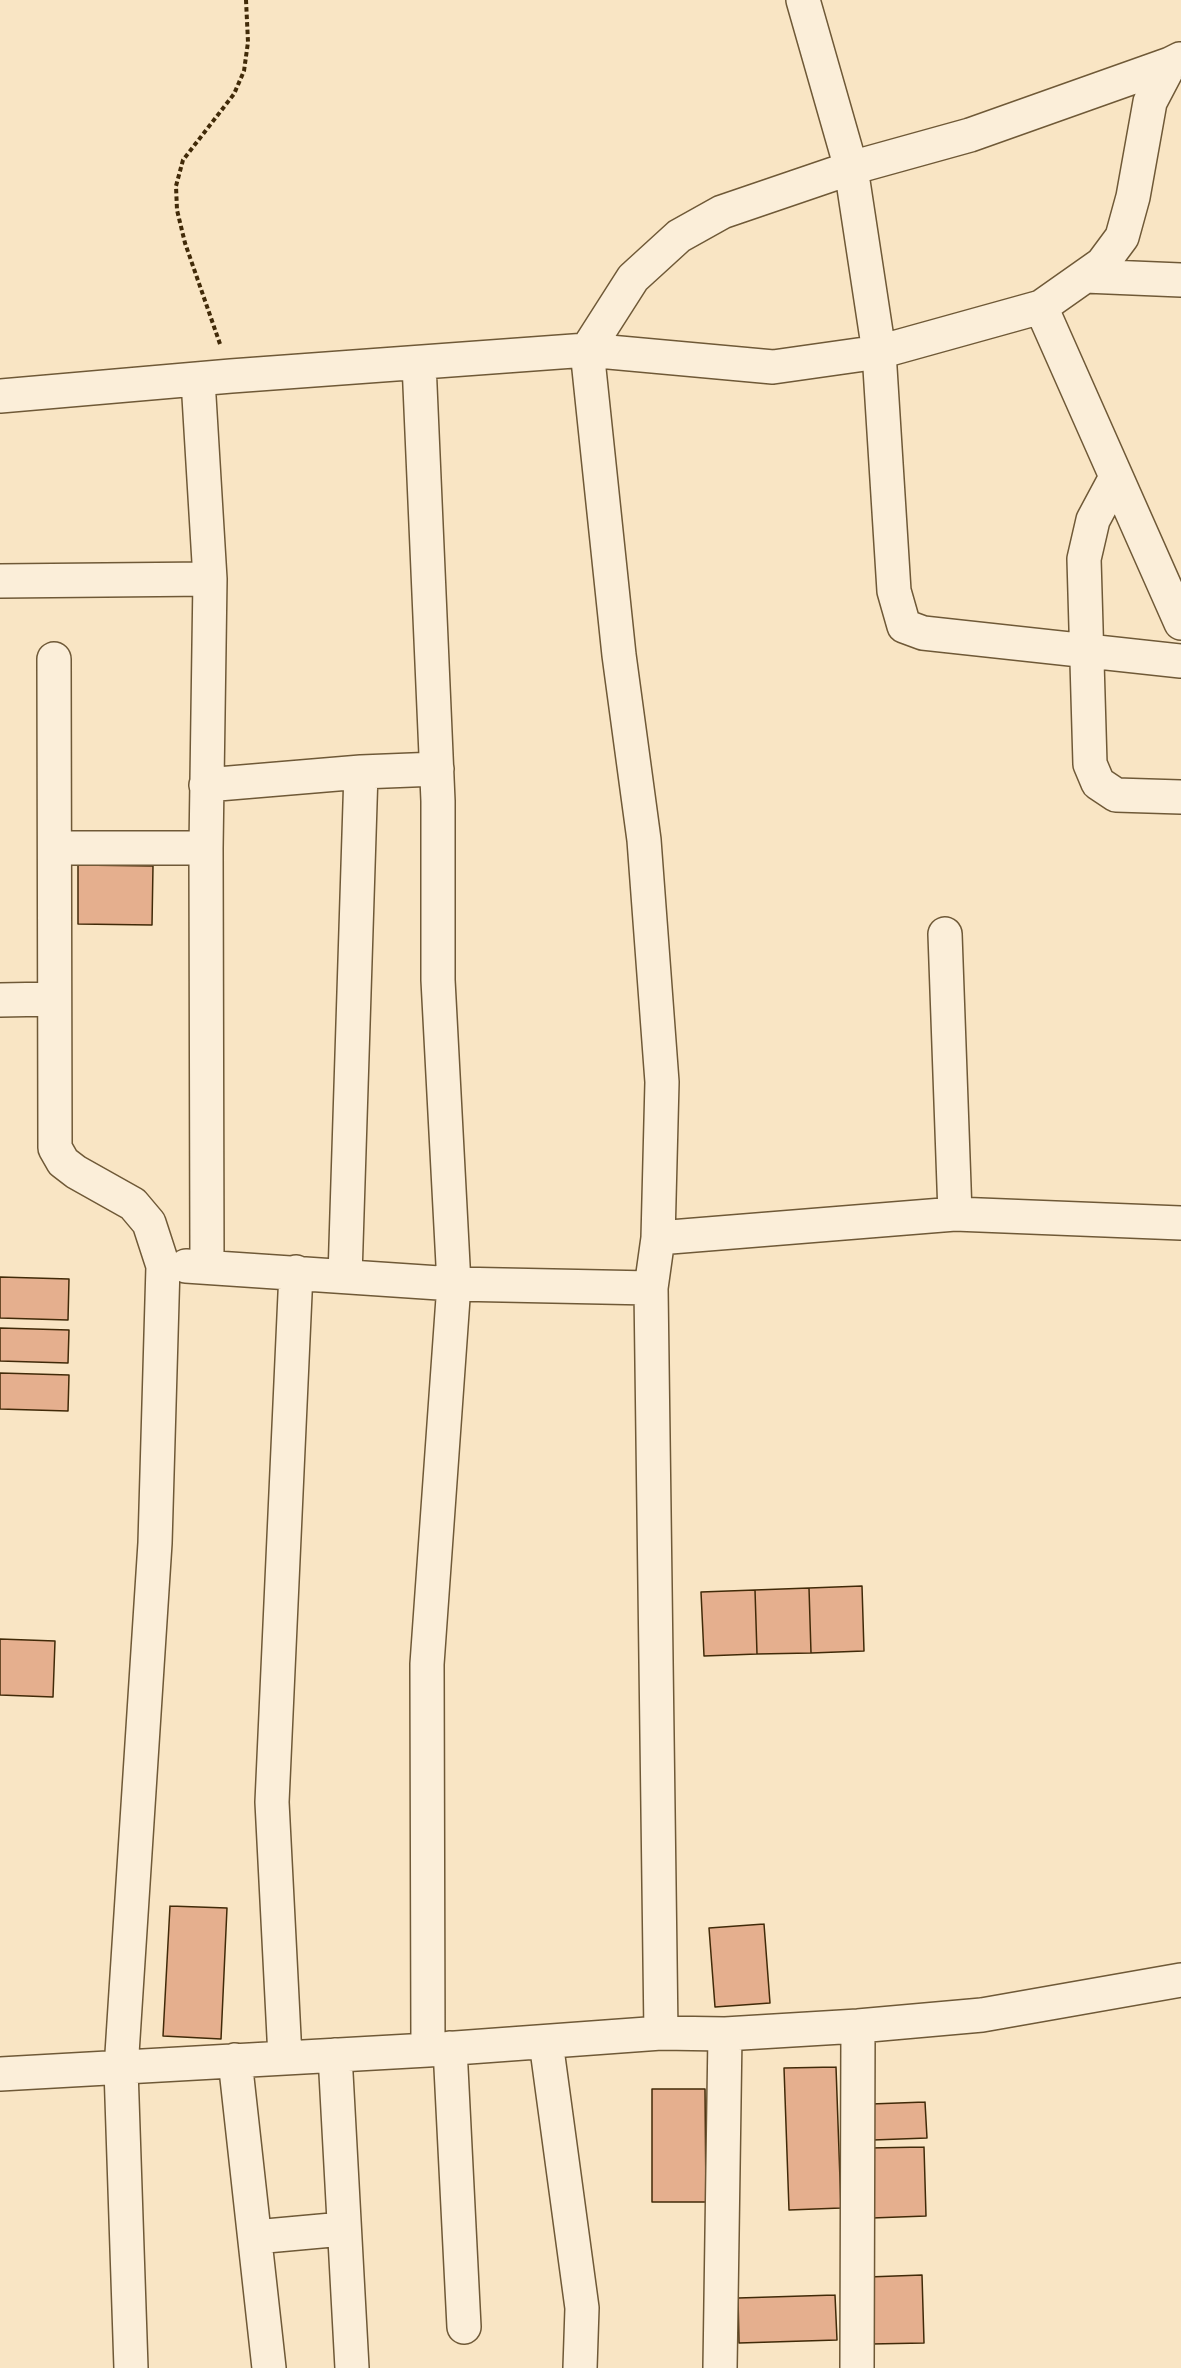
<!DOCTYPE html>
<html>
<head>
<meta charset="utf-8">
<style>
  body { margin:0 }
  canvas { display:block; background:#f9e5c4 }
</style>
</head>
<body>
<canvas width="1181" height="2368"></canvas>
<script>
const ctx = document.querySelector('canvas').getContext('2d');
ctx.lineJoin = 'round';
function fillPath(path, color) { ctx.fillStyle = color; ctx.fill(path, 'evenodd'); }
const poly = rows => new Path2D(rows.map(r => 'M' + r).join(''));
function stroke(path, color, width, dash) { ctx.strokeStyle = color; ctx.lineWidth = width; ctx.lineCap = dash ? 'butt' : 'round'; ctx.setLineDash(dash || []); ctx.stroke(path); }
const building = poly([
  [78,865,153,866,152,925,78,924,78,865],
  [0,1277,69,1279,68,1320,0,1318,0,1277],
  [0,1328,69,1330,68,1363,0,1361,0,1328],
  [0,1373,69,1375,68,1411,0,1409,0,1373],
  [862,1586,864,1651,811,1653,809,1588,862,1586],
  [809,1588,811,1653,757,1654,755,1590,809,1588],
  [755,1590,757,1654,704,1656,701,1592,755,1590],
  [0,1639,55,1641,53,1697,0,1695,0,1639],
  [170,1906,227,1908,221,2039,163,2036,170,1906],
  [764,1924,770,2003,715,2007,709,1928,764,1924],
  [836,2067,841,2208,789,2210,784,2068,836,2067],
  [652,2089,705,2089,706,2202,652,2202,652,2089],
  [925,2102,927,2138,873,2140,871,2104,925,2102],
  [924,2147,926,2216,872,2218,869,2148,924,2147],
  [922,2275,924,2343,871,2344,868,2277,922,2275],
  [835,2295,837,2340,739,2343,738,2298,835,2295]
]);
fillPath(building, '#e5af8e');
stroke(building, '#412a08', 1.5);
const minor = poly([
  [803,0,851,168,879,352,894,591,904,626,923,633,1181,661],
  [1085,276,1181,280],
  [1041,307,1181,623],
  [419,363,438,801,438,980,454,1284,427,1664,428,2050],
  [198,380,210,579,206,848,207,1267],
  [0,396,231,376,587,350,773,367,879,352,1041,307,1102,264,1122,237,1133,197,1150,102,1170,64,1180,59],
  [1116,477,1093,520,1084,559,1090,764,1098,783,1116,795,1181,797],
  [0,581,210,579],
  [54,659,55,1148,63,1162,76,1172,133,1204,149,1223,163,1266,155,1543,121,2069,131,2368],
  [206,785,361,772,437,769],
  [56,848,206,848],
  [945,934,955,1214],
  [0,1000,53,999],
  [658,1238,955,1214,1181,1223],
  [186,1266,454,1284,651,1288],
  [345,1276,361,772],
  [661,2033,651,1288,658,1238,662,1082,644,840,619,655,587,350,633,278,679,236,722,212,851,168,970,135,1170,64],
  [546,2042,582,2308,580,2368],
  [450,2048,464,2327],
  [335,2055,352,2368],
  [285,2057,272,1802,296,1272],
  [235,2060,269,2368],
  [0,2074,428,2050,661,2033,725,2034,858,2026,982,2015,1181,1980],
  [255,2237,343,2229],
  [720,2368,725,2034],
  [857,2368,858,2026]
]);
stroke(minor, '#6f5937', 36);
stroke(poly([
  [220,344,185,243,177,210,176,186,183,160,234,94,244,71,248,42,246,0]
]), '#412a08', 4, [4.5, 3]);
stroke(minor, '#fbeed9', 33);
</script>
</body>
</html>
